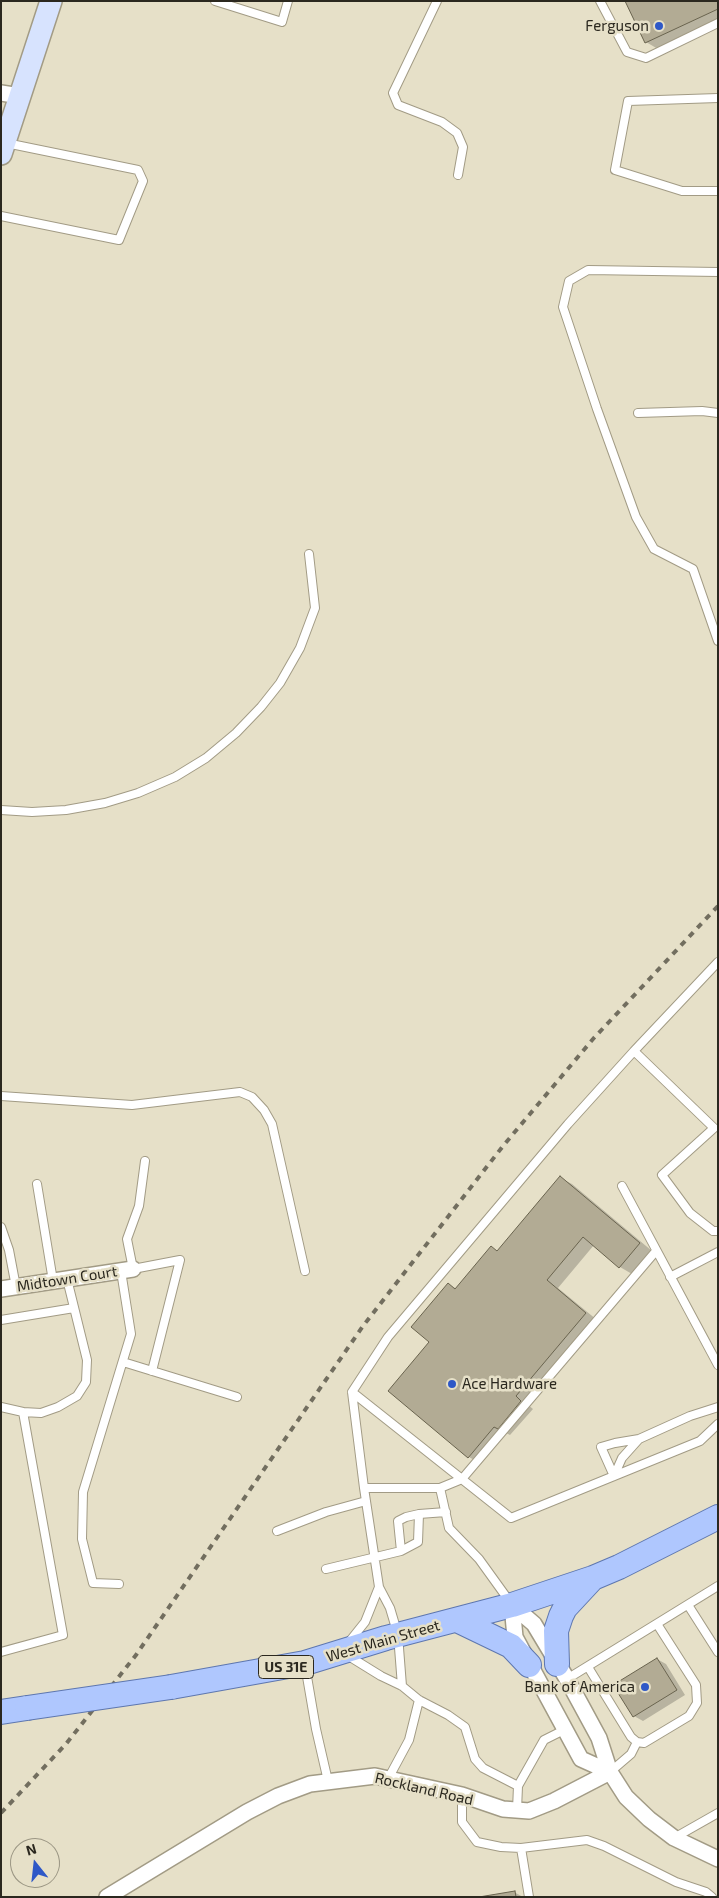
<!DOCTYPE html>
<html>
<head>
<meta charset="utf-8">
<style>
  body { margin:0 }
  #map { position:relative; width:719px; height:1898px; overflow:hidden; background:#e6e0c8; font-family:"Exo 2",sans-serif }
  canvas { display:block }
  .frame { position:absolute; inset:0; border:2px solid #2b281f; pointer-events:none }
  .north { position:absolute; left:10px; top:1838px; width:50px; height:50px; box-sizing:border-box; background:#e6e0c8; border:1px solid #9b9684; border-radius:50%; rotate:344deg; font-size:14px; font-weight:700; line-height:20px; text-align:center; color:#2b281f }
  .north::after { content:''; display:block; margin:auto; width:18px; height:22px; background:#2e58c7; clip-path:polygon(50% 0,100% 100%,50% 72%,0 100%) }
</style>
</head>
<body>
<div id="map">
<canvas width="719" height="1898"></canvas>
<div class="frame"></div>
<div class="north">N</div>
</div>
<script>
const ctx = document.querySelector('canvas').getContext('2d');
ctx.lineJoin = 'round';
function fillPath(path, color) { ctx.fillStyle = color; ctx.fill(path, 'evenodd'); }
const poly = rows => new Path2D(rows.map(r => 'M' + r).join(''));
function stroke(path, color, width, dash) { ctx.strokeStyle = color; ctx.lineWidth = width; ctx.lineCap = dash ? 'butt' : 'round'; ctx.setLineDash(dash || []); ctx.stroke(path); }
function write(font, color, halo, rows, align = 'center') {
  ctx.font = font + ' "Exo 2",sans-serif'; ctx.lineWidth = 5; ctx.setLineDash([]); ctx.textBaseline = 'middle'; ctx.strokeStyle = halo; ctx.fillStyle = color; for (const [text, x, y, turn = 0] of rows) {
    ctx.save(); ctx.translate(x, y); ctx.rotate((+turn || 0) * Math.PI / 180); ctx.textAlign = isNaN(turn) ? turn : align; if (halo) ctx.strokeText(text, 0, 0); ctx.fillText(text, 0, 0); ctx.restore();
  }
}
fillPath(poly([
  [718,1,718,21,658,49,646,42],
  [560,1178,572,1184,652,1251,632,1274,620,1267,594,1245,558,1288,597,1320,527,1404,533,1409,510,1435,506,1433,481,1464,469,1457,430,1342,448,1284,457,1289,492,1248,498,1252],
  [657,1659,666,1664,685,1695,643,1721,634,1716],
  [514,1892,523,1897,487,1897]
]), '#0003');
const building = poly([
  [625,1,718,1,718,9,645,43,625,1],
  [560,1176,640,1243,619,1268,583,1237,547,1280,586,1313,516,1396,521,1401,498,1429,494,1427,468,1458,388,1391,429,1342,411,1327,448,1283,455,1289,491,1246,497,1251,560,1176],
  [657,1658,677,1690,633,1717,613,1685,657,1658],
  [515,1891,516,1897,479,1897,515,1891]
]);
fillPath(building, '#b2ab94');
stroke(building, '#69634e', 1);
const service = poly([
  [215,1,282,22,288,1],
  [437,1,393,93,398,105,442,122,457,133,463,147,458,175],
  [600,1,627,52,646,58,718,23],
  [718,98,628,101,615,170,682,191,718,191],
  [1,216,119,240,143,181,138,170,6,143],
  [718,272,588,270,569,281,563,307,597,409,636,517,654,549,693,569,718,641],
  [638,413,702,411,718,413],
  [1,810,32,812,66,810,105,803,138,793,175,777,206,758,236,733,261,707,280,683,300,648,315,608,309,554],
  [634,1051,718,962],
  [1,1096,132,1105,240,1092,252,1097,264,1110,272,1124,305,1271],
  [145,1161,139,1206,127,1239,133,1269,180,1260,152,1371],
  [37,1184,53,1281],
  [622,1186,718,1365],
  [1,1227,9,1250,16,1287],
  [670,1277,718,1252],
  [1,1320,74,1308],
  [123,1362,237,1397],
  [352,1392,511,1518,700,1441,718,1424],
  [1,1407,23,1412,63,1635,1,1652],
  [23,1412,41,1413,58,1407,77,1396,86,1382,87,1360,67,1279],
  [614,1476,601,1447,615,1443,639,1439,690,1416,718,1407],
  [614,1476,622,1458,639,1439],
  [364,1488,440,1488,449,1528,479,1559,510,1602],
  [440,1488,462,1479,656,1251],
  [277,1531,326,1512,366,1501],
  [401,1551,398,1521,406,1517,419,1514,446,1512],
  [326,1569,401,1551,418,1542,419,1514],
  [119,1584,93,1583,82,1539,83,1492,131,1334,121,1271],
  [688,1605,718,1652],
  [349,1642,365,1622,379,1587],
  [347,1655,381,1676,402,1686,419,1700,448,1715,465,1727,475,1759,483,1768,518,1786],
  [305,1665,316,1729,328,1781],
  [588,1667,631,1737,637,1742,644,1743,689,1716,697,1703,696,1685,657,1624],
  [567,1679,718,1586],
  [402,1686,398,1635,390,1608,379,1587,364,1488,352,1392,388,1337,568,1124,634,1051,714,1128,662,1175,690,1213,713,1231,718,1231],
  [610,1772,631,1754,637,1742],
  [388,1779,409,1740,419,1700],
  [462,1795,462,1822,477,1842,501,1847,521,1848,587,1840,604,1846,676,1882,706,1892,712,1897],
  [517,1810,518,1786,544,1740,564,1730],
  [674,1838,718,1813],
  [521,1848,529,1897]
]);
const minor = poly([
  [1,93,20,96],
  [1,1289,133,1269],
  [512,1605,534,1624,567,1679,599,1738,610,1772,626,1797,649,1819,674,1838,718,1859],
  [512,1605,515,1637,581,1759,610,1772],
  [107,1897,247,1812,278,1796,310,1784,375,1776,462,1795,503,1809,529,1811,554,1801,610,1772]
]);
const secondary = poly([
  [1,154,51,1]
]);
const primary = poly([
  [457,1620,511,1646,529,1665],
  [557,1664,556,1631,561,1616,565,1608,591,1580],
  [171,1687,305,1663,386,1638,512,1605,593,1578,619,1567,718,1517],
  [1,1712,27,1708]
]);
stroke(service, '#a29b85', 10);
stroke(minor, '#a29b85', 18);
stroke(secondary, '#a29b85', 24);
stroke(primary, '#5e77af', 26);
stroke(service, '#fff', 8);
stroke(minor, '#fff', 15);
stroke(secondary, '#d7e3fe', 21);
stroke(primary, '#afc7fe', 24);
stroke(poly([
  [1,1813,66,1744,136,1655,363,1326,503,1146,593,1039,718,906]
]), '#726e5f', 4, [6, 6]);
const primaryBridge = poly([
  [27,1708,171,1687]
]);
stroke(primaryBridge, '#5e77af', 26, []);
stroke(primaryBridge, '#afc7fe', 24);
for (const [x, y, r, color] of [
  [659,26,5,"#2e58c7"],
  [452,1384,5,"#2e58c7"],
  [645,1687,5,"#2e58c7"]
]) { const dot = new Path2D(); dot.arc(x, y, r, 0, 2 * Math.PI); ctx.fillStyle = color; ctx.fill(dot); stroke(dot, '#e6e0c8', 2); }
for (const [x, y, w] of [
  [286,1667,55]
]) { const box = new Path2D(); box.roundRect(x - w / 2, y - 11.5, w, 23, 4); ctx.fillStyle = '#e6e0c8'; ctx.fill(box); stroke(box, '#2b281f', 1); }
write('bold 14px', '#2b281f', null, [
  ["US 31E",286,1667]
]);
write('15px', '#2b281f', '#e6e0c8', [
  ["Ferguson",649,26],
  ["Ace Hardware",462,1384,"left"],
  ["Bank of America",635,1687]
], 'right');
write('15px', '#2b281f', '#e6e0c8', [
  ["Midtown Court",67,1279,-9],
  ["West Main Street",383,1641,-16],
  ["Rockland Road",424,1789,13]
]);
</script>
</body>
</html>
